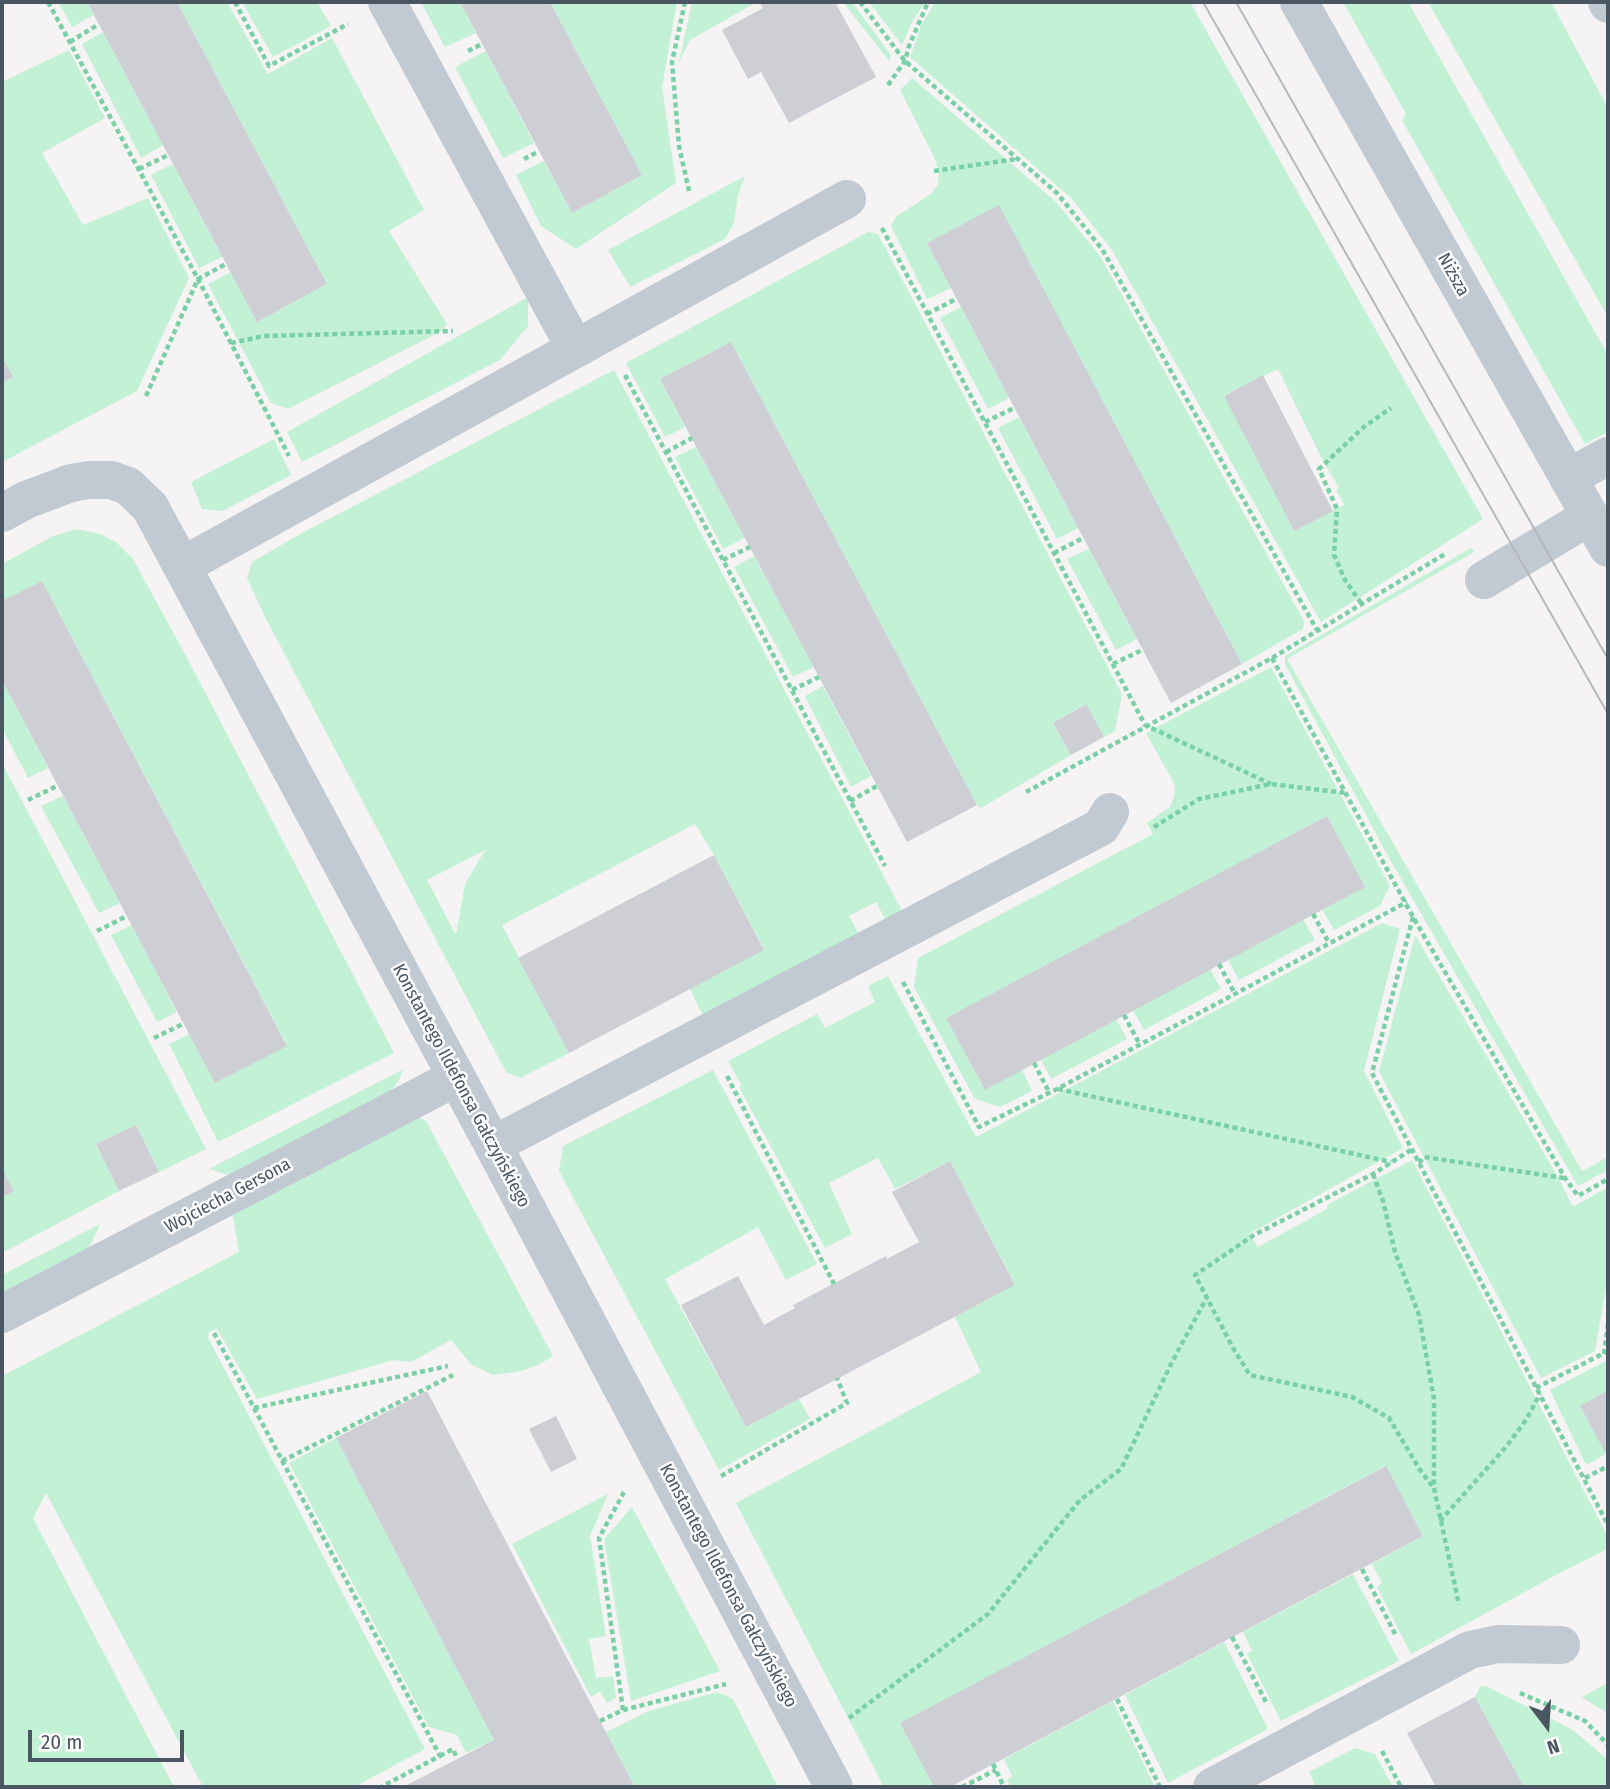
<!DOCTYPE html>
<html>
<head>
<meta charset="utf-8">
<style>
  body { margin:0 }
  #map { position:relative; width:1610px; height:1789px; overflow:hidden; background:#f5f3f3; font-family:"Fira Sans Condensed",sans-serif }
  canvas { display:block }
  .frame { position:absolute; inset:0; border:4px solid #4a5661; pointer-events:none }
  .north { position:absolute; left:1512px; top:1691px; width:70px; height:70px; -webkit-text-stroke:5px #fff; paint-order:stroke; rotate:163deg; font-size:19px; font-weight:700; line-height:28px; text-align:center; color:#4a5661 }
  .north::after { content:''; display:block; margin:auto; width:24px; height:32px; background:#4a5661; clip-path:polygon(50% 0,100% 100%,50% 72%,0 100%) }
  .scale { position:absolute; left:28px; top:1730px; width:156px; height:32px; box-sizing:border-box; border:4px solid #4a5661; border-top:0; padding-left:9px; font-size:21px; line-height:24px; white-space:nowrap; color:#4a5661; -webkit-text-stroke:5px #fff; paint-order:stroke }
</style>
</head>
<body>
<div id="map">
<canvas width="1610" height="1789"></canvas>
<div class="frame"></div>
<div class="north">N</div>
<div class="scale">20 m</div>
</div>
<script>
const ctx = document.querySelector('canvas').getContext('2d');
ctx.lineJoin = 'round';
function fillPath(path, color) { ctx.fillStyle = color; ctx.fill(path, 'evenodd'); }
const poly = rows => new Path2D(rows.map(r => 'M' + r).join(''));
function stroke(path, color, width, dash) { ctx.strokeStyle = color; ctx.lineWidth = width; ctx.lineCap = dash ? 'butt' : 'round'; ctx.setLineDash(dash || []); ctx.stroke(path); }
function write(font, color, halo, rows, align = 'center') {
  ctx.font = font + ' "Fira Sans Condensed",sans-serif'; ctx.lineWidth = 5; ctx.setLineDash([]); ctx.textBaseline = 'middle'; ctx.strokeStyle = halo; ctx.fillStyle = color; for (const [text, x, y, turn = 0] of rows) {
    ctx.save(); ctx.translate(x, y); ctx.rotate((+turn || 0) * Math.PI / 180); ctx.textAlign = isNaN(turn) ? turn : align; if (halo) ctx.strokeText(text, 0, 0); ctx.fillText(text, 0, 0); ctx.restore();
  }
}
fillPath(poly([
  [58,2,87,2,94,15,72,27],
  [177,2,227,2,268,74,332,38,424,210,389,231,447,324,440,332,288,409,271,403,208,284,231,272,257,322,327,284],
  [242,2,317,2,331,26,273,57],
  [421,2,460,2,476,33,445,47],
  [550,2,677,2,662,87,676,183,576,249,541,226,516,175,544,161,572,213,642,175],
  [692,2,757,2,690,40,679,62],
  [843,2,852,2,891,55,889,61],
  [869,2,925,2,912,22,902,45],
  [935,2,1190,2,1483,519,1321,622,1112,250,1072,199,910,57,921,26],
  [1278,369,1323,461,1339,488,1336,490,1344,505,1294,531,1224,395],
  [1343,2,1408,2,1608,355,1608,432,1585,444,1402,120,1406,114],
  [1428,2,1551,2,1608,108,1608,317],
  [103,32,163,145,141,158,82,44],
  [69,50,105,118,42,153,83,225,148,198,189,278,137,391,2,462,2,383,12,377,2,356,2,82],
  [486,51,534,143,503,158,455,67],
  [912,78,1056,202,1100,256,1304,621,1303,629,1242,664,999,206,927,243,951,288,927,299,891,226,897,216,931,194,938,184,939,171,933,155,900,90],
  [173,164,222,257,199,268,151,175],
  [745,176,738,195,734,223,725,239,630,287,608,250],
  [868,232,878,234,1122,694,1115,731,1104,737,1085,704,1053,723,1071,755,981,808,977,805,731,342,660,379,685,427,665,437,626,363],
  [528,297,528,326,500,360,302,462,287,432],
  [961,307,1009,398,988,409,940,318],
  [614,370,907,920,891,930,876,902,849,916,860,936,704,1018,690,989,764,949,714,855,695,824,502,925,569,1053,520,1078,506,1072,265,617,247,578,252,562,302,533],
  [485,850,465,884,456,935,427,880],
  [1019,417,1078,528,1057,539,998,428],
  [274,439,291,475,223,511,202,509,191,482],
  [696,447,745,538,723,549,675,457],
  [76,529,100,534,116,542,133,559,186,656,394,1053,218,1142,169,1044,189,1034,287,1045,42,581,2,601,2,564,53,536],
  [1471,548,1474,552,1287,659,1582,1171,1608,1157,1608,1170,1578,1186,1389,858,1285,664,1285,656],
  [1089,549,1137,639,1116,650,1067,559],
  [754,556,814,667,793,677,734,567],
  [1271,667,1390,886,1380,906,1334,930,1322,909,1364,887,1327,816,947,1018,984,1089,1022,1070,1032,1091,1000,1107,975,1099,914,987,918,958,1153,834,1147,823,1170,807,1174,797,1175,785,1146,733],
  [5,685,48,768,28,778,2,728,2,686],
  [823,686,871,776,851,787,805,696],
  [2,763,206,1149,159,1172,136,1125,96,1144,119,1191,2,1253,2,1197,14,1191,2,1168],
  [63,796,120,903,99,913,41,806],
  [1303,919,1315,940,1239,980,1228,960],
  [1382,923,1400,929,1364,1071,1403,1148,1249,1234,1258,1247,1327,1209,1327,1205,1412,1160,1608,1537,1608,1549,1556,1575,1411,1654,1377,1587,1382,1583,1372,1564,1423,1536,1385,1466,901,1723,934,1787,884,1787,736,1503,981,1372,955,1317,1015,1284,950,1161,895,1189,878,1158,829,1183,852,1234,825,1248,739,1087,742,1086,728,1061,817,1014,825,1028,875,1002,868,986,888,976,976,1137],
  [132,925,177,1012,157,1022,111,935],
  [1415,935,1558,1177,1573,1207,1608,1187,1608,1275,1595,1351,1541,1378,1379,1072],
  [1210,969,1221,989,1144,1030,1133,1010],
  [1116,1019,1127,1039,1051,1079,1041,1060],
  [402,1070,400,1079,388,1095,228,1175,209,1169],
  [713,1070,817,1264,786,1280,758,1227,665,1279,746,1427,799,1399,810,1419,719,1470,559,1171,563,1146],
  [415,1115,426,1121,553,1356,538,1365,521,1371,493,1375,471,1364,451,1340,411,1362,393,1360,257,1399,217,1329,209,1332,208,1338,425,1749,354,1787,203,1787,46,1493,33,1518,174,1787,2,1787,2,1376,239,1252,232,1210],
  [100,1224,88,1250,2,1295,2,1275],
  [1608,1360,1608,1390,1580,1406,1606,1454,1586,1465,1550,1390],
  [336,1438,494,1740,466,1753,457,1735,429,1727,289,1463],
  [608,1494,590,1536,606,1636,589,1639,596,1678,613,1676,616,1698,607,1703,600,1691,591,1697,512,1544],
  [632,1507,720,1671,631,1701,604,1539],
  [1353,1574,1399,1661,1281,1721,1247,1654,1252,1651,1243,1632],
  [1224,1642,1268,1729,1168,1783,1125,1695],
  [1608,1683,1608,1714,1582,1697],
  [1486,1686,1573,1730,1608,1760,1608,1787,1524,1787,1475,1697,1480,1687],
  [717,1692,733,1699,778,1787,635,1787,606,1732,649,1711],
  [1113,1701,1155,1787,1011,1787,1007,1780,1012,1776,1004,1759],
  [1355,1748,1375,1754,1393,1787,1316,1787,1309,1772]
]), '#c3f1d5');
fillPath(poly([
  [87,2,177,2,327,284,257,322],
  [460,2,550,2,642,175,572,213],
  [759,2,835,2,876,77,789,123,761,72,748,79,722,30,763,8],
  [999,205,1242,664,1171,703,927,243],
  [731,342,977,805,907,842,660,379],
  [2,356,13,377,2,383],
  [1263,375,1333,511,1294,531,1224,396],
  [42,581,287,1046,215,1083,2,680,2,601],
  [1086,704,1104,737,1071,755,1053,723],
  [1327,816,1365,887,985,1090,946,1018],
  [714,855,764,950,569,1053,518,958],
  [136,1125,159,1172,119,1191,96,1144],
  [950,1161,1015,1285,746,1427,681,1305,738,1276,764,1325,795,1308,793,1305,886,1256,887,1259,919,1242,892,1192],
  [2,1168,14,1191,2,1197],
  [1608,1390,1608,1458,1580,1406],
  [427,1391,600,1721,635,1787,403,1787,494,1740,336,1438],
  [556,1416,577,1459,551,1472,529,1429],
  [1386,1466,1423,1536,950,1787,934,1787,900,1723],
  [1475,1697,1524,1787,1436,1787,1429,1774,1407,1733]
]), '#cdcfd5');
stroke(poly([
  [48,2,198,279,289,456],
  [235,2,269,66,348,24],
  [685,2,672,62,679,146,689,191],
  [860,2,905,61,1057,193,1102,249,1317,630],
  [70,42,99,24],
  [468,51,482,44],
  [888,85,905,61,909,46,928,2],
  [524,159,539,151],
  [139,169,168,155],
  [934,171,1016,159],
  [882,228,1145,725,1271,784],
  [927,314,956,299],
  [231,343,264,336,453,331],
  [625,375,885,866],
  [146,396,198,279,226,264],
  [985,422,1014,408],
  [666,452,692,438],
  [1054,553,1083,538],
  [723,560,750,547],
  [1361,603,1345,580,1334,555,1337,509,1319,469,1365,426,1391,408],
  [1272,658,1413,917,1565,1178,1578,1196,1608,1179],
  [1113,664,1142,650],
  [792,690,819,677],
  [1026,792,1272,658,1445,554],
  [28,800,57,786],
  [850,801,877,786],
  [1154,827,1199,799,1271,784,1346,793],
  [1313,914,1329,943],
  [1413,917,1372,1073,1608,1525],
  [97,931,127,916],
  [1219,964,1235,994],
  [903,982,979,1127,1057,1089,1407,902],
  [1124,1015,1140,1045],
  [154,1038,183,1024],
  [1034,1063,1049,1092],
  [727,1076,834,1284],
  [1058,1089,1391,1162],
  [1411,1150,1373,1174,1254,1235,1195,1275,1233,1348,1250,1375,1352,1397,1389,1418,1420,1470,1434,1488],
  [1419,1163,1424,1157,1564,1178],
  [1373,1174,1383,1201,1395,1252,1419,1315,1434,1399,1434,1488,1459,1605],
  [214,1333,440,1756,381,1787],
  [1604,1354,1608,1324],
  [1536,1388,1608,1351],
  [254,1408,448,1366],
  [282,1461,453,1375],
  [721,1476,847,1403,837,1378],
  [1585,1478,1608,1466],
  [1440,1521,1506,1447,1526,1420,1540,1394],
  [1362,1569,1396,1636],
  [1232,1637,1267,1704],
  [1520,1693,1585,1721,1608,1745],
  [1117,1699,1160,1787],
  [623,1710,599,1538,624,1492],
  [849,1718,988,1614,1080,1500,1121,1469,1172,1362,1206,1299],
  [600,1721,623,1710,726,1684],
  [1382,1751,1401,1787],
  [440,1756,453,1749,457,1759],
  [993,1764,1004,1787],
  [962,1787,996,1770]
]), '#7ad0a6', 4.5, [5, 3.5]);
stroke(poly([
  [387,2,575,348],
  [1299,2,1608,548],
  [1607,2,1608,4],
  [1568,478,1608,456],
  [2,513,26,500,71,483,89,480,111,480,128,486,150,507,493,1145,834,1787],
  [182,566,847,199],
  [1484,580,1590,516],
  [493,1145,1101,827,1110,812],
  [2,1314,455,1078],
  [1212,1787,1470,1650,1498,1644,1561,1645]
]), '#c1cad2', 38);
stroke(poly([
  [1203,2,1608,714],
  [1236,2,1608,659]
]), '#b5b8bd', 2);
write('18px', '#4a5661', '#fff', [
  ["Niższa",1453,275,61],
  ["Konstantego Ildefonsa Gałczyńskiego",461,1086,62],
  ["Wojciecha Gersona",228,1196,-28],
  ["Konstantego Ildefonsa Gałczyńskiego",728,1586,62]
]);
</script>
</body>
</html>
